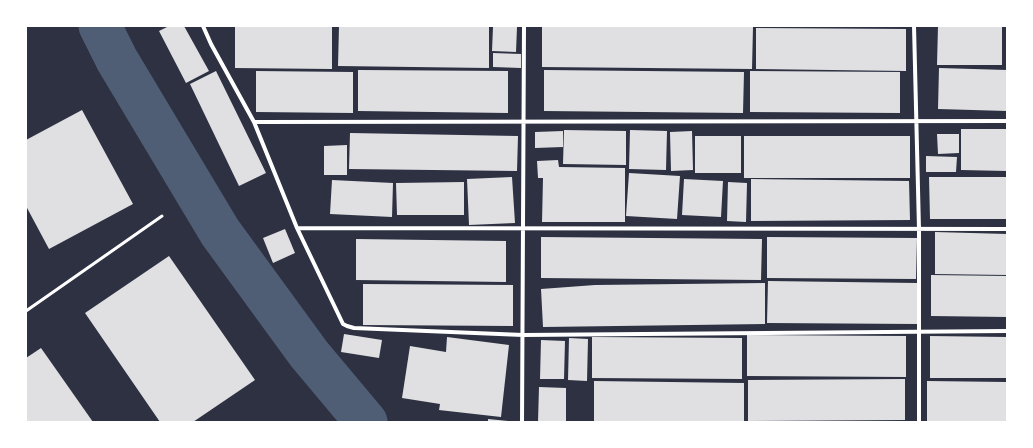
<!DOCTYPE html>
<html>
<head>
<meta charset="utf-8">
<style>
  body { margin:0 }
  #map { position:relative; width:1033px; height:448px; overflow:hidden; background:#2d3142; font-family:Cabin,sans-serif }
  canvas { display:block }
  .frame { position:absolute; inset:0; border:27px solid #fff; pointer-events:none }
</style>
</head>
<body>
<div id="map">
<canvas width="1033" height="448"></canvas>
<div class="frame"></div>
</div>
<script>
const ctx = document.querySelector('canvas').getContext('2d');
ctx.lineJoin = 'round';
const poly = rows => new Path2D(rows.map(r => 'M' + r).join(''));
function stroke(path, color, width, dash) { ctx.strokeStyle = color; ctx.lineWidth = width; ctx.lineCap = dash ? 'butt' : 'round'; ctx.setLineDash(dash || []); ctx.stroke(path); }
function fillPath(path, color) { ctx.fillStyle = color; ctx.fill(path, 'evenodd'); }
stroke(poly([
  [100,26,117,60,220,232,309,354,366,422]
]), '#4f5d75', 43);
fillPath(poly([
  [169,26,184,26,209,71,186,83,159,31],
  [339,26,489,26,489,68,338,66],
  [542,26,753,27,752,69,542,67],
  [938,26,1002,26,1002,65,937,65],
  [235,27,332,27,332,69,235,68],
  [493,27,517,27,516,52,492,51],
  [756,28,906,29,906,71,756,69],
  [493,53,521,54,521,68,493,67],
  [939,68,1007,70,1007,111,938,109],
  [358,70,508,71,508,113,358,111],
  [544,70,744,72,743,113,544,111],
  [216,71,266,173,239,186,190,84],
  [256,71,353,72,353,113,256,112],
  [750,71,900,72,900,113,750,112],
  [82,110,133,204,49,249,26,206,26,140],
  [961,129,1007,129,1007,171,961,170],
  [564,130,626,131,626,165,563,164],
  [630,130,667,131,666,170,629,169],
  [563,131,563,147,535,148,535,132],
  [692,131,693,170,671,171,670,132],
  [350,133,518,136,517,171,349,169],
  [937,134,959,134,959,153,938,154],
  [695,136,741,136,741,173,695,173],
  [744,136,910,136,910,178,744,178],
  [347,145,347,175,324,175,324,146],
  [926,156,957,157,956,172,926,172],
  [558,160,559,167,625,168,625,222,542,222,543,178,538,178,537,161],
  [629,173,680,176,677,219,626,216],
  [512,177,515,223,469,225,467,179],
  [929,177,1007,177,1007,219,930,219],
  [684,179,723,181,721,217,682,215],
  [751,179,909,181,910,220,751,221],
  [332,180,393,183,392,217,330,214],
  [464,182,464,215,397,215,396,183],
  [728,182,747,183,746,222,727,221],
  [285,229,295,253,273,263,263,238],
  [935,232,1007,234,1007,275,935,274],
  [541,237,762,239,761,280,541,278],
  [767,237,917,238,916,279,767,278],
  [356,239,506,241,506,282,356,280],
  [169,256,255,380,193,422,160,422,85,313],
  [931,275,1007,276,1007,317,931,316],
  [768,281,917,283,917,324,767,323],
  [765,283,765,324,543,327,541,289,595,285],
  [363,284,513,285,513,326,363,325],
  [344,334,382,340,379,358,341,352],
  [747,335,906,336,906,377,747,376],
  [930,336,1007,337,1007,378,930,378],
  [447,337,509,345,501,417,439,410,440,404,402,398,410,346,446,352],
  [592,337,742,338,742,379,592,378],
  [569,338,588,339,587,381,568,380],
  [541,340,565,341,564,379,540,379],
  [41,348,93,422,26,422,26,358],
  [905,379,905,420,748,421,748,380],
  [594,381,744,383,744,422,594,422],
  [927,381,1007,382,1007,422,927,422],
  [539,387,566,388,566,422,538,422],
  [488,419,508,421,508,422,488,422]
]), '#e0e0e3');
stroke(poly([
  [26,311,162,216]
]), '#fff', 3);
stroke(poly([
  [203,26,211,44,254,122,297,228,343,324,347,326,354,328,523,335,1007,331],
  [914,26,919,229,919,422],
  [254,122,1007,121],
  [297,228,1007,229],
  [522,422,524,26]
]), '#fff', 4);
</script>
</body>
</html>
